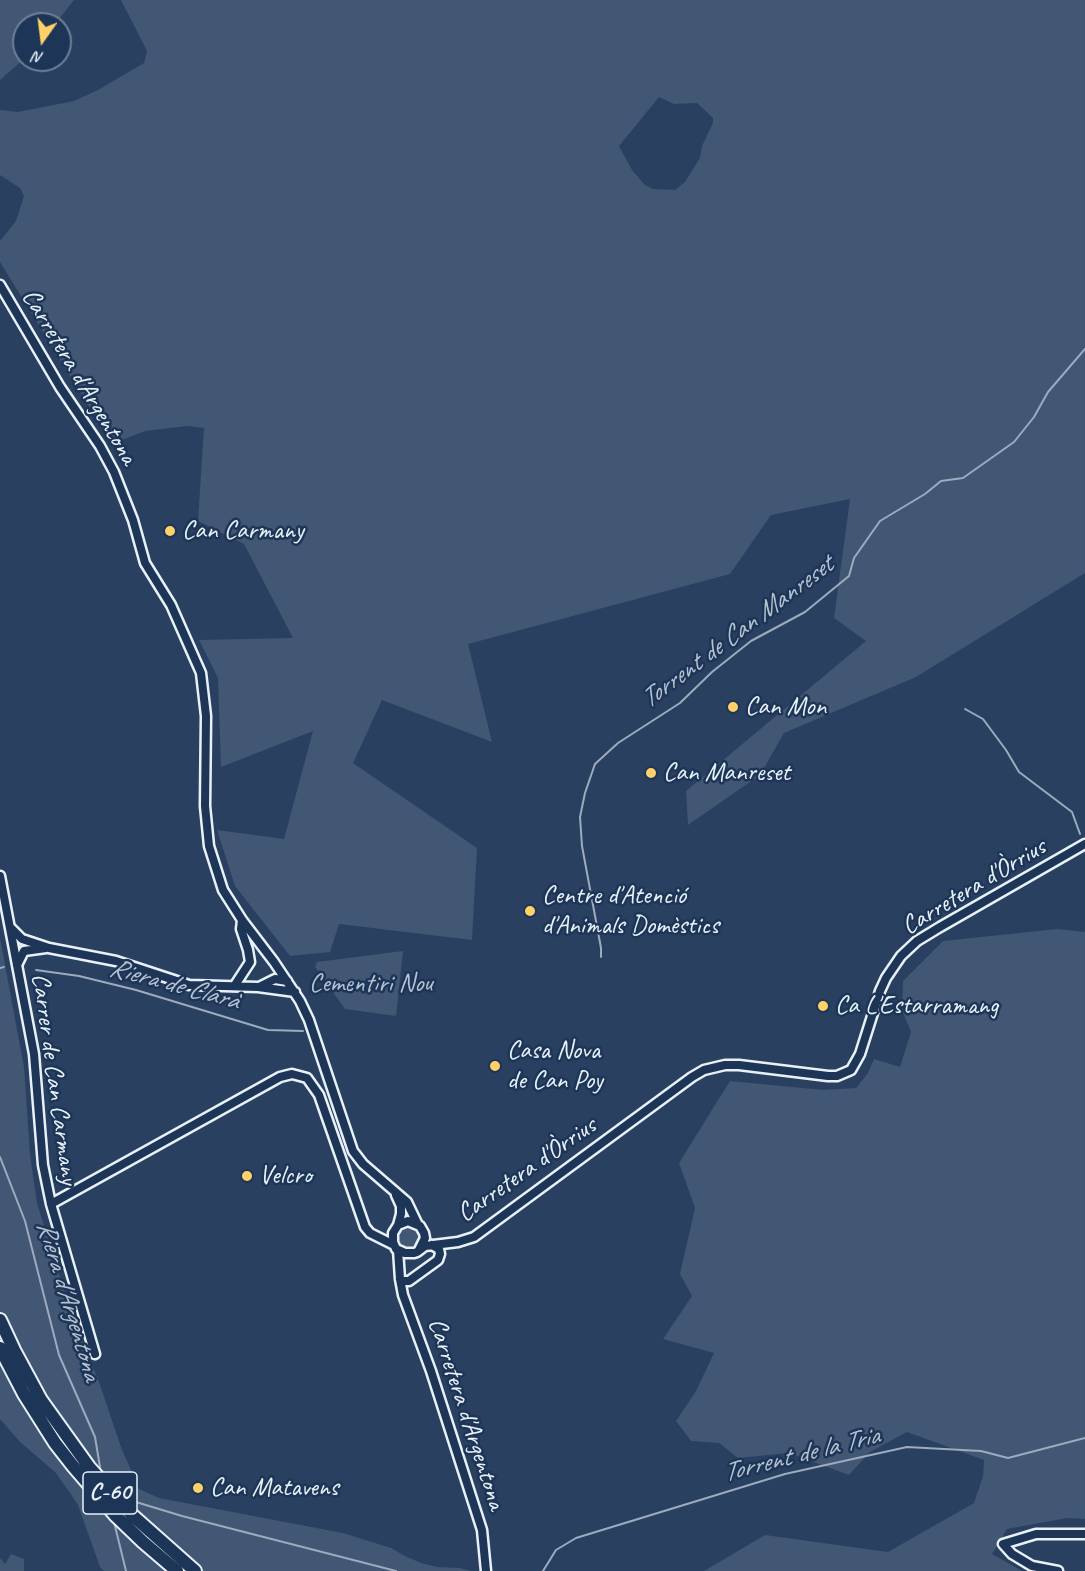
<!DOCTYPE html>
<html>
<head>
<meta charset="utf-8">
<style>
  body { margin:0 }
  #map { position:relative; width:1085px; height:1571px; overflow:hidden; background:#294061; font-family:Caveat,sans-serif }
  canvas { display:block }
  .north { position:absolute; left:12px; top:12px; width:60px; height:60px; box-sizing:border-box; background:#1d3557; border:2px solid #6e8097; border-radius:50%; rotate:194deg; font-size:16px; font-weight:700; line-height:24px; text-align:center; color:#e8f1f8 }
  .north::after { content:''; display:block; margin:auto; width:21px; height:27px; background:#ffd166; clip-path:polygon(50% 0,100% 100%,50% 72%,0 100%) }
</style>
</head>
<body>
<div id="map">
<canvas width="1085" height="1571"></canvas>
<div class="north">N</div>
</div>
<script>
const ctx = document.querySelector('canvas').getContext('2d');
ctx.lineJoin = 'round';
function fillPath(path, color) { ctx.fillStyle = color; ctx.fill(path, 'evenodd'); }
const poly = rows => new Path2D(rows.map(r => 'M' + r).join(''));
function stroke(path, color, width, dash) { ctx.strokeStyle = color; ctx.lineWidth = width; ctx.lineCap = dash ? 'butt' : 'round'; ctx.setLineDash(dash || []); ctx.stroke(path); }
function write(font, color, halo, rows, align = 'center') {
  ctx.font = font + ' Caveat,sans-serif'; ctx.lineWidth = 5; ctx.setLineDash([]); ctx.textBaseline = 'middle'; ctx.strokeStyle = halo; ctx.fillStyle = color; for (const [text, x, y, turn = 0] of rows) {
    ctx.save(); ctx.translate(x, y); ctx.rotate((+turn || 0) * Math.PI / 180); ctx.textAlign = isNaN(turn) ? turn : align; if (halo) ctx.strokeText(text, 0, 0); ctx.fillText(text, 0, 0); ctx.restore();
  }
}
fillPath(poly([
  [0,0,74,0,55,24,24,24,24,59,0,80],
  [121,0,1085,0,1085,573,916,677,784,733,760,775,688,825,686,791,866,641,834,618,850,499,771,515,730,574,468,644,492,742,382,700,353,763,477,848,472,940,339,924,330,952,290,956,235,886,217,830,284,839,313,731,221,767,218,678,199,640,293,638,244,544,198,521,204,428,187,426,145,431,112,444,0,262,0,241,16,221,24,196,20,188,0,175,0,110,18,112,74,101,98,90,144,63,147,51],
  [659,97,674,104,697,103,713,118,713,123,702,146,700,158,685,182,675,190,653,189,645,185,632,170,619,146],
  [1057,929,1085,932,1085,1519,1067,1518,1007,1529,992,1554,1022,1571,704,1571,765,1535,888,1552,974,1503,983,1476,984,1460,907,1432,870,1452,849,1475,789,1453,738,1458,719,1443,691,1441,676,1421,696,1391,714,1353,663,1339,692,1296,680,1274,695,1208,679,1163,730,1081,823,1090,856,1088,868,1073,874,1059,900,1067,911,1032,902,1010,903,981,943,941],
  [0,938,24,1067,30,1154,37,1203,74,1322,99,1382,121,1447,139,1489,159,1498,343,1533,391,1548,405,1556,421,1563,437,1567,460,1568,471,1571,104,1571,100,1567,78,1505,68,1490,55,1472,20,1442,0,1419],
  [403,951,396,1016,345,1009,315,967,317,962],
  '399 1238a10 10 0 1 1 20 0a10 10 0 1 1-20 0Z',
  [11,1554,24,1559,24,1571,0,1571,0,1558,5,1564]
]), '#415774');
stroke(poly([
  [965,709,983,719,1006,750,1019,772,1072,812,1080,834],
  [601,957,601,948,582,846,580,817,585,793,595,764,618,743,680,703,712,672,751,641,805,612,849,576,854,558,880,521,925,494,941,481,963,478,1014,442,1034,417,1048,392,1085,349],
  [0,968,4,967],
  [36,970,79,976,136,990,268,1030,303,1031],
  [0,1157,25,1221,59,1355,95,1437,101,1473],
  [126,1499,182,1516,396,1571],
  [114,1522,126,1571],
  [543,1571,556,1550,576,1538,785,1474,907,1447,981,1451,1008,1458,1085,1438]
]), '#9dabbd', 2);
const minor = poly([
  [0,285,60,387,100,446,114,472,133,520,145,563,171,605,201,673,206,716,205,806,209,846,223,890,242,920,274,962,300,1001,309,1020,353,1151,363,1164,407,1202,418,1225],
  [0,876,34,1054,43,1165,51,1204,95,1354],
  [11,928,22,939,49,948,116,961,189,985,258,987,295,992],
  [17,965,24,951,46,948],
  [235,985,250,962,248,950,241,929,242,920],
  [259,987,275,979,287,981],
  [396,1195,401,1206,401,1214,398,1225],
  [51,1204,280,1077,292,1074,307,1078,319,1095,365,1227,370,1233,394,1245],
  [398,1250,400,1279,403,1295,431,1371,482,1530,486,1571],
  [419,1250,425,1238,424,1233,420,1226,408,1221,398,1225,393,1233,393,1242,396,1249,405,1253,414,1253,417,1252,425,1246,458,1242,474,1237,692,1077,704,1070,725,1065,739,1065,828,1076,837,1076,851,1070,860,1054,880,991,886,978,901,956,917,941,940,927,1085,844],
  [400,1279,403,1281,409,1281,438,1260,440,1254,439,1249,432,1245],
  [1058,1571,1032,1566,1012,1554,1003,1544,1036,1534,1085,1534]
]);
const highway = poly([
  [0,1320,14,1350,41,1400,89,1467,133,1516,195,1571],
  [0,1348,24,1394,55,1443,73,1466,116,1516,143,1542,177,1571]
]);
stroke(minor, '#e8f1f8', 13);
stroke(highway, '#e8f1f8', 16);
stroke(minor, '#1d3557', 8);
stroke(highway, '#1d3557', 12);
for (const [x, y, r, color] of [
  [170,531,6,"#ffd166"],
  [733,707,6,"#ffd166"],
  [651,773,6,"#ffd166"],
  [530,911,6,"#ffd166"],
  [823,1006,6,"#ffd166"],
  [495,1066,6,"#ffd166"],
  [247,1176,6,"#ffd166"],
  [198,1488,6,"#ffd166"]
]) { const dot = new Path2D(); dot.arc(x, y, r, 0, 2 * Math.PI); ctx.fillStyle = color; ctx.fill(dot); stroke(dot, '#1d3557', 2); }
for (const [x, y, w] of [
  [110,1493,54]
]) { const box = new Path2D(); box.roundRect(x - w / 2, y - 21, w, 42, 4.5); ctx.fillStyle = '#1d3557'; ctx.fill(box); stroke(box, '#e8f1f8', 1.5); }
write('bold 24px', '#e8f1f8', null, [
  ["C-60",110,1493]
]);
write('26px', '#e8f1f8', '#1d3557', [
  ["Carretera d'Argentona",79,377,59],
  ["Carretera d'Òrrius",974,887,-31],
  ["Carrer de Can Carmany",54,1079,82],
  ["Carretera d'Òrrius",527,1170,-35],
  ["Carretera d'Argentona",466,1414,72]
]);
write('26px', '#e8f1f8', '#1d3557', [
  ["Can Carmany",182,531],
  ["Can Mon",745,707],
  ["Can Manreset",663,773],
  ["Centre d'Atenció",542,896],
  ["d'Animals Domèstics",542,926],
  ["Ca L'Estarramang",835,1006],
  ["Casa Nova",507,1051],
  ["de Can Poy",507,1081],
  ["Velcro",259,1176],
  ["Can Matavens",210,1488]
], 'left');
write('26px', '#b6c3d0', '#1d3557', [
  ["Cementiri Nou",371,984]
]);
write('italic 27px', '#b6c2d0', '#1d3557', [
  ["Torrent de Can Manreset",737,633,-37],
  ["Riera de Clarà",174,985,15],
  ["Riera d'Argentona",68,1301,73],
  ["Torrent de la Tria",801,1455,-14]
]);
</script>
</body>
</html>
